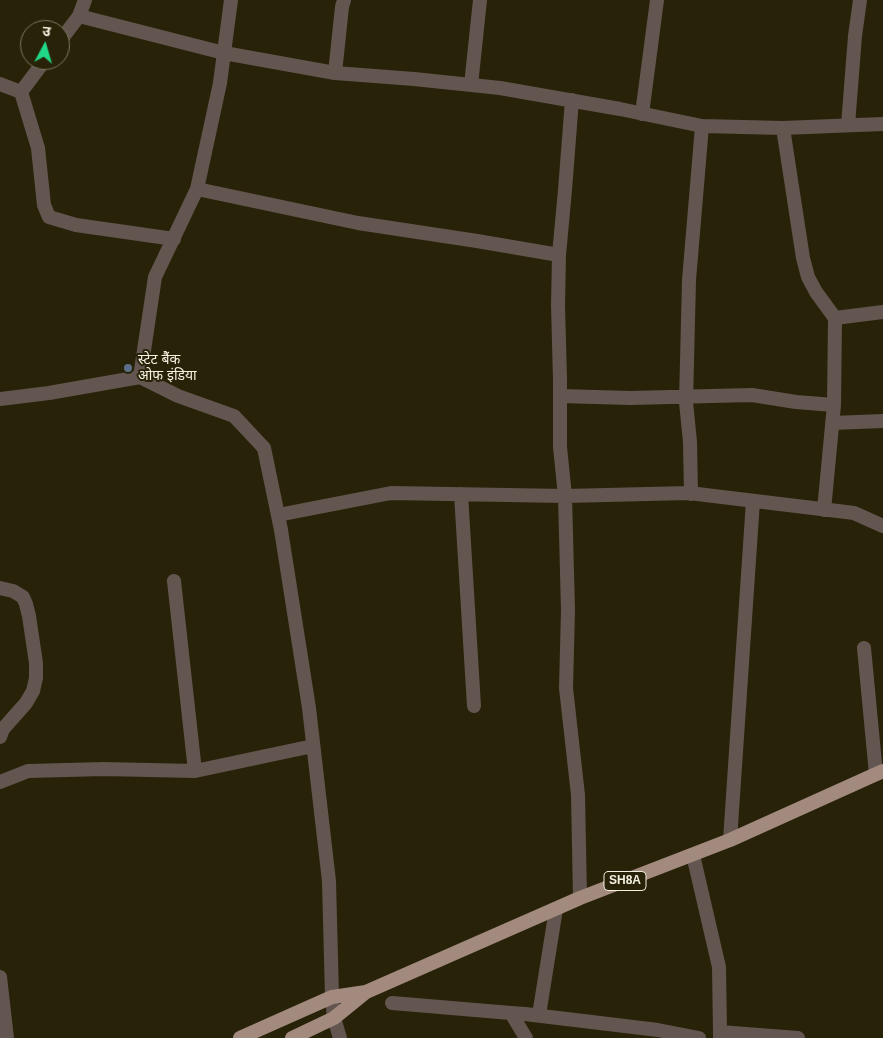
<!DOCTYPE html>
<html>
<head>
<meta charset="utf-8">
<style>
  body { margin:0 }
  #map { position:relative; width:883px; height:1038px; overflow:hidden; background:#282308; font-family:Arial,"Noto Sans Devanagari",sans-serif }
  canvas { display:block }
  .north { position:absolute; left:20px; top:20px; width:50px; height:50px; box-sizing:border-box; background:#282308; border:1px solid #79755e; border-radius:50%; rotate:6deg; font-size:14px; font-weight:700; line-height:20px; text-align:center; color:#f3f0e0 }
  .north::after { content:''; display:block; margin:auto; width:18px; height:22px; background:#20d887; clip-path:polygon(50% 0,100% 100%,50% 72%,0 100%) }
</style>
</head>
<body>
<div id="map">
<canvas width="883" height="1038"></canvas>
<div class="north">उ</div>
</div>
<script>
const ctx = document.querySelector('canvas').getContext('2d');
ctx.lineJoin = 'round';
const poly = rows => new Path2D(rows.map(r => 'M' + r).join(''));
function stroke(path, color, width, dash) { ctx.strokeStyle = color; ctx.lineWidth = width; ctx.lineCap = dash ? 'butt' : 'round'; ctx.setLineDash(dash || []); ctx.stroke(path); }
function write(font, color, halo, rows, align = 'center') {
  ctx.font = font + ' Arial,"Noto Sans Devanagari",sans-serif'; ctx.lineWidth = 4; ctx.setLineDash([]); ctx.textBaseline = 'middle'; ctx.strokeStyle = halo; ctx.fillStyle = color; for (const [text, x, y, turn = 0] of rows) {
    ctx.save(); ctx.translate(x, y); ctx.rotate((+turn || 0) * Math.PI / 180); ctx.textAlign = isNaN(turn) ? turn : align; if (halo) ctx.strokeText(text, 0, 0); ctx.fillText(text, 0, 0); ctx.restore();
  }
}
stroke(poly([
  [85,0,79,16,224,53,335,73,414,79,500,88,620,109,702,126,783,128,883,124],
  [60,41,79,16],
  [335,73,342,7,344,0],
  [0,84,21,92,45,60],
  [471,85,480,0],
  [21,92,38,148,44,205,49,217,76,225,174,239],
  [572,100,565,190,559,255,558,305,560,380,560,447,565,496,568,610,566,688,578,795,580,898],
  [642,114,657,0],
  [848,125,855,36,860,0],
  [783,128,803,258,808,277,816,292,835,318],
  [197,189,358,223,477,241,559,255],
  [140,377,178,396,234,416,264,448,281,530,309,708,329,881,332,997,334,1018,340,1038],
  [560,396,630,398,752,395,796,402,834,405],
  [0,399,49,393,140,377,155,277,197,189,220,83,231,0],
  [832,423,883,421],
  [461,494,474,706],
  [691,494,690,442,686,402,689,280,702,126],
  [824,510,834,405,835,318,883,312],
  [278,515,391,493,565,496,689,493,854,513,883,526],
  [174,581,195,771],
  [0,588,13,591,23,597,26,604,29,616,36,663,36,678,33,691,26,703,3,729,0,737],
  [864,648,876,774],
  [0,782,28,771,104,769,195,771,313,746],
  [730,840,753,501],
  [693,855,719,967,720,1032],
  [0,977,7,1038],
  [392,1003,511,1013,525,1014,658,1030,699,1038],
  [511,1013,526,1038],
  [539,1015,556,909],
  [720,1038,720,1032,798,1038]
]), '#635651', 14);
stroke(poly([
  [240,1038,332,997,366,992],
  [292,1038,334,1018,366,992,580,898,730,840,883,771]
]), '#a38a7e', 14);
for (const [x, y, r, color] of [
  [128,368,5,"#5c6f8a"]
]) { const dot = new Path2D(); dot.arc(x, y, r, 0, 2 * Math.PI); ctx.fillStyle = color; ctx.fill(dot); stroke(dot, '#282308', 2); }
for (const [x, y, w] of [
  [625,881,42]
]) { const box = new Path2D(); box.roundRect(x - w / 2, y - 9.5, w, 19, 4); ctx.fillStyle = '#282308'; ctx.fill(box); stroke(box, '#f3f0e0', 1); }
write('bold 12px', '#f3f0e0', null, [
  ["SH8A",625,881]
]);
write('14px', '#f3f0e0', '#282308', [
  ["स्टेट बेैंक",138,360],
  ["ओफ इंडिया",138,376]
], 'left');
</script>
</body>
</html>
